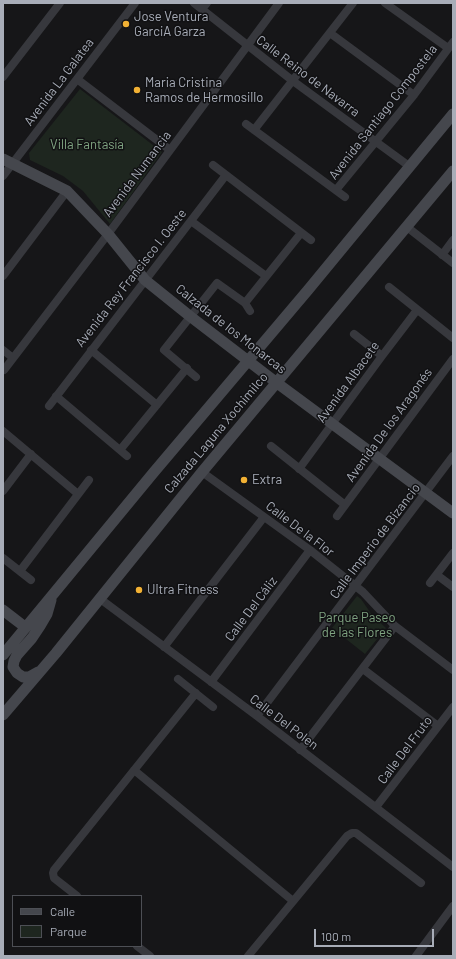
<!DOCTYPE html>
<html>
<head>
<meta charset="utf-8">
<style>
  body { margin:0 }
  #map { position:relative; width:456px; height:959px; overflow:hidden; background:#161618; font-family:Barlow,sans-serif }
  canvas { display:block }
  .frame { position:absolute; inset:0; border:4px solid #a8adb8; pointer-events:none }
  .legend { position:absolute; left:12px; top:895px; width:130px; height:52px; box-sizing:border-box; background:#111113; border:1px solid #4d4f55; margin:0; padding:5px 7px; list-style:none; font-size:12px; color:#a8adb8 }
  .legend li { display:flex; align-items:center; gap:8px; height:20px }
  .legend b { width:20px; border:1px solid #4d4f55 }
  .scale { position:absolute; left:314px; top:929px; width:120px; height:18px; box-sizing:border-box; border:2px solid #a8adb8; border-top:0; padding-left:5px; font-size:12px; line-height:14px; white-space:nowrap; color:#a8adb8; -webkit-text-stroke:3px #111113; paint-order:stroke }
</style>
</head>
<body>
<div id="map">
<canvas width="456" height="959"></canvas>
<div class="frame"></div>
<ul class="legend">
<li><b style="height:5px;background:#45474d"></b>Calle</li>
<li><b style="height:11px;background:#1e261f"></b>Parque</li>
</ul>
<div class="scale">100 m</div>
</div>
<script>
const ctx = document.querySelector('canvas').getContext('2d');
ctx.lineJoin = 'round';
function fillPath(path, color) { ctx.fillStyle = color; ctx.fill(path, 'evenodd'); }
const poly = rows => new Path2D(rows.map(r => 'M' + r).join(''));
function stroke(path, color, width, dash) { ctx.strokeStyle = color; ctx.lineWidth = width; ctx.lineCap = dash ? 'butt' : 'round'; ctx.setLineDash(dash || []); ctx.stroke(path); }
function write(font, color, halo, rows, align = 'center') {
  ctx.font = font + ' Barlow,sans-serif'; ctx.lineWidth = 3; ctx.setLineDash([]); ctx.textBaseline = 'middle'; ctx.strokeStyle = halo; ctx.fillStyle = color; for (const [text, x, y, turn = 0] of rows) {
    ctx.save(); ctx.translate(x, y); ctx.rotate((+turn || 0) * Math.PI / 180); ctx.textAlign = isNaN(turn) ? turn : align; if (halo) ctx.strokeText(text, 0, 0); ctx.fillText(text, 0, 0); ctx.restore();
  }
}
fillPath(poly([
  [80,89,162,152,110,224,83,191,63,176,30,160,29,153],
  [357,596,361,599,372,615,386,628,365,654,332,628]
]), '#1e261f');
stroke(poly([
  [194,3,293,81,409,166],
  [385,3,448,48],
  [202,9,207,3],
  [330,33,414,95],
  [3,77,60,3],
  [77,79,170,150],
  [246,124,345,197],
  [254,130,353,3],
  [213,165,311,240],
  [3,176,135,3],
  [336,190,414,95,453,42],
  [191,221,266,276],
  [407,227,453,263],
  [442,255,453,240],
  [3,276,67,191],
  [389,287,453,338],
  [245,303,301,233],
  [354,334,382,356],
  [3,350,13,358],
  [91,350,157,405],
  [4,370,108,234,279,3],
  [196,377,164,350,217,283,245,303,250,311],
  [56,396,127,456],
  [49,406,226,175],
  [3,431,78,494],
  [271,446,345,505],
  [120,450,187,368],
  [299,469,382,356,417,310],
  [202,472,310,550,363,592,395,626,453,670],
  [3,491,31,454],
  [337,516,453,359],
  [3,558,31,580],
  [20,571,89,480],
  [437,575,453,587],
  [430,583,453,553],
  [99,598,257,716,453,867],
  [164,647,264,517],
  [363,669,438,726],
  [178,679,213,707],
  [211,682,310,550],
  [257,716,453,456],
  [300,750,395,626],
  [134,770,293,901],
  [376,807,453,707],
  [77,896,54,878,53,873,54,870,196,693],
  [137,946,150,956],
  [248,956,347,836,352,833,356,833,421,883],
  [416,956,453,906]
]), '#37383d', 8);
stroke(poly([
  [3,159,67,191,108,234,145,280,191,317,277,383,453,513],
  [3,610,25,627],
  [3,655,154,472,308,290,453,114],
  [38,672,29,677,23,677,17,673,13,667,14,661,17,655,32,638,40,626,47,614,51,600],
  [3,715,56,653,202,472,453,171]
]), '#45474d', 11);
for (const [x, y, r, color] of [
  [126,24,4,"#f2b134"],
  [137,90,4,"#f2b134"],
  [244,480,4,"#f2b134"],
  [139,590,4,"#f2b134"]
]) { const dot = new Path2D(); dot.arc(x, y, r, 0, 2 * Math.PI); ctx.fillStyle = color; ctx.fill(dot); stroke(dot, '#111113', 1.5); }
write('13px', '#a8adb8', '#111113', [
  ["Jose Ventura",134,17],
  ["GarciA Garza",134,32],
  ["Maria Cristina",145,83],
  ["Ramos de Hermosillo",145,98],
  ["Extra",252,480],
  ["Ultra Fitness",147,590]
], 'left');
write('13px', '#a8adb8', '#111113', [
  ["Calle Reino de Navarra",308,76,37],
  ["Avenida La Galatea",59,82,-53],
  ["Avenida Santiago Compostela",383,112,-52],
  ["Avenida Numancia",137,174,-53],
  ["Avenida Rey Francisco I. Oeste",131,278,-52],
  ["Calzada de los Monarcas",231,329,38],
  ["Avenida Albacete",348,382,-54],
  ["Avenida De los Aragonés",389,425,-54],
  ["Calzada Laguna Xochimilco",216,433,-50],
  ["Calle De la Flor",300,529,37],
  ["Calle Imperio de Bizancio",375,541,-53],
  ["Calle Del Cáliz",251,609,-53],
  ["Calle Del Polen",284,722,37],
  ["Calle Del Fruto",405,750,-53]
]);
write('13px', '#7fa381', '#111113', [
  ["Villa Fantasía",87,145],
  ["Parque Paseo",357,618],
  ["de las Flores",357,633]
]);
</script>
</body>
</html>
